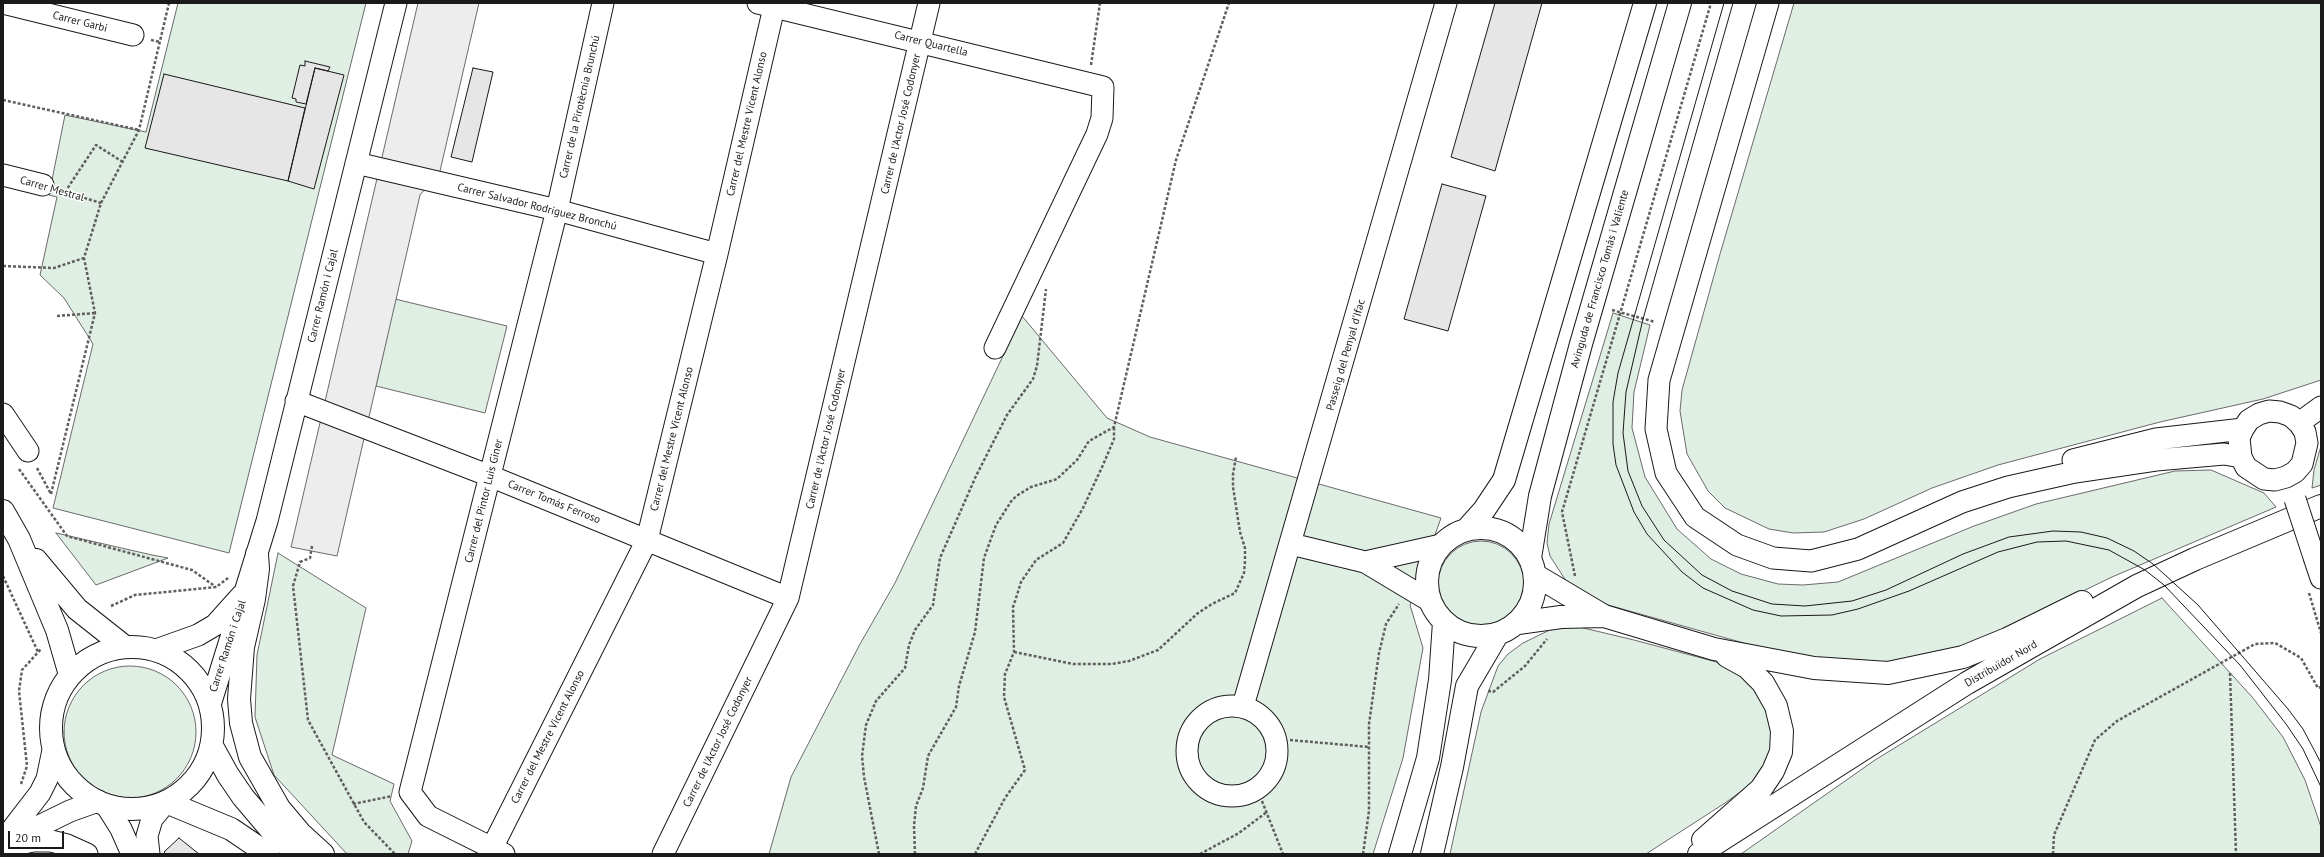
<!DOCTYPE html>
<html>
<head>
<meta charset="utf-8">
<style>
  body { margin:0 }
  #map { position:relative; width:2324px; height:857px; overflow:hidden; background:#fff; font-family:"PT Sans",sans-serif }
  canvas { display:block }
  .frame { position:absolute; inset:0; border:4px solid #1a1a1a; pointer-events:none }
  .scale { position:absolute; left:8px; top:831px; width:56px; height:18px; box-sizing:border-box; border:2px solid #1a1a1a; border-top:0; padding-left:5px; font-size:12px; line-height:14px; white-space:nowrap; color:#1a1a1a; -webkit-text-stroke:3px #fff; paint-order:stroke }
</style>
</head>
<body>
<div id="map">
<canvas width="2324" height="857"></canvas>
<div class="frame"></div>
<div class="scale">20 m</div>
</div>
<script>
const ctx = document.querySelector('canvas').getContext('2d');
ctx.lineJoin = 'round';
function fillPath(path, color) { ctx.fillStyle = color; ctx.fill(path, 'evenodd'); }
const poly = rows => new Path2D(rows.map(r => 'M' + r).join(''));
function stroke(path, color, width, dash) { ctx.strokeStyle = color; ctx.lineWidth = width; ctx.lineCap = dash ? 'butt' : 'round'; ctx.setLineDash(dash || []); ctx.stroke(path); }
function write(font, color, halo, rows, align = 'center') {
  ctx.font = font + ' "PT Sans",sans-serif'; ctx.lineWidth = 3; ctx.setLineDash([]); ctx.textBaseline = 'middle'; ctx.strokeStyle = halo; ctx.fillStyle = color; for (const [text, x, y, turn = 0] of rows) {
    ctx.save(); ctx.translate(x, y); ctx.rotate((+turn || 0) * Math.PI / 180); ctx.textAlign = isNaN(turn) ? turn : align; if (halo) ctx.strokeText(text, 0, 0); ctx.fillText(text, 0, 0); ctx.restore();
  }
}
const green = poly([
  [178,3,366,3,229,553,53,508,93,344,64,298,40,275,57,197,49,195,65,115,146,132,178,3],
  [1794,3,2321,3,2321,380,2263,399,2160,422,1998,465,1932,488,1864,519,1824,532,1793,533,1769,529,1725,508,1708,491,1687,454,1680,411,1682,390,1720,254,1794,3],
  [395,299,507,326,485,413,376,386,395,299],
  [1613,313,1650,325,1634,392,1632,428,1645,477,1677,529,1711,559,1741,574,1778,584,1803,585,1838,582,1974,526,2036,504,2175,471,2211,470,2264,493,2276,507,2112,577,1970,646,1883,666,1808,661,1608,605,1578,591,1566,581,1550,556,1547,543,1549,524,1613,313],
  [1022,316,1107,418,1150,437,1441,518,1410,605,1423,648,1403,758,1373,854,769,854,791,777,860,644,895,583,1022,316],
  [2321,446,2321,485,2312,488,2314,470,2321,446],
  [56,533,152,555,168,558,96,585,56,533],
  '1438 584a43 43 0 1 1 86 0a43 43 0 1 1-86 0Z',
  [278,553,366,608,332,755,394,784,390,801,412,841,408,854,347,854,274,775,255,717,257,655,278,553],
  [2162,598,2253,698,2283,737,2305,780,2321,827,2321,854,1741,854,1875,760,2040,659,2162,598],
  [1560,625,1571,625,1634,640,1724,664,1748,678,1769,708,1774,741,1767,762,1754,782,1725,803,1646,854,1450,854,1481,712,1498,666,1508,654,1523,643,1560,625],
  '64 732a66 66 0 1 1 132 0a66 66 0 1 1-132 0Z'
]);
fillPath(green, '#e0efe3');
stroke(green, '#6a6a6a', 1);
const parking = poly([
  [418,3,479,3,440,171,420,195,337,556,291,547,418,3]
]);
fillPath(parking, '#ededed');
stroke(parking, '#6a6a6a', 1);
const building = poly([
  [1495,3,1542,3,1495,171,1451,157,1495,3],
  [305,61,330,67,328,71,315,68,306,104,296,102,296,99,292,98,300,65,305,66,305,61],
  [315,68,344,75,314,189,288,181,315,68],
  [473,68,493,72,472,162,451,157,473,68],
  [164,74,305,108,288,181,145,148,164,74],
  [1442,184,1486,196,1448,331,1404,319,1442,184],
  [179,838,199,854,166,854,164,852,179,838]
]);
fillPath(building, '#e6e6e6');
stroke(building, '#1a1a1a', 1);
const minor = poly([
  [3,3,133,35],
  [758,3,1103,87,1102,118,1097,134,995,348],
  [1768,3,1659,380,1656,429,1666,473,1695,517,1737,545,1773,558,1811,561,1858,549,1962,502,2008,487,2075,472,2156,460,2224,454,2241,457,2246,467,2264,479,2275,480,2286,477,2295,472,2302,464,2307,443,2305,432,2299,423,2291,416,2280,412,2269,411,2259,414,2249,420,2243,429,2239,438,2241,457],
  [356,163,557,210,717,254],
  [3,175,43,185],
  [296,401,490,476,788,598],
  [3,414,28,451],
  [2299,423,2321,407],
  [2073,460,2156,439,2243,429],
  [1291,544,1365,562,1430,601],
  [2315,560,2321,578],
  [1365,562,1441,545],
  [156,650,198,635,215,625,242,595],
  [210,705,267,521,396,3],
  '1187 751a45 45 0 1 1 90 0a45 45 0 1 1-90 0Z',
  [1243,706,1446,3],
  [106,805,121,829,132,854],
  [3,841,40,793,47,779,53,750],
  [15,845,33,841,51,841,67,845,87,854],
  [492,848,647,540,717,254,775,3],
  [3,850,25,833,70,811,98,801],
  [149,854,147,836,152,819,166,802],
  [504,854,428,816,410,792,557,210,603,3],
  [663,854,788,598,929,3]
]);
const major = poly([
  [3,511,19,539,57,630,70,675],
  '1427 582a54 54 0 1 1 108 0a54 54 0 1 1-108 0Z',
  [1467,529,1484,510,1504,480,1645,3],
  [257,554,258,569,254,599,243,647,239,699,241,723,250,757,279,808,300,833,323,854],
  [1530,558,1540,496,1581,344,1680,3],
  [36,560,77,609,125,647],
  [1535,575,1604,616,1714,649,1814,668,1888,673,1963,657,2007,639,2082,602],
  [1518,623,1561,617,1604,616],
  '51 728a81 81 0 1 1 162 0a81 81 0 1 1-162 0Z',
  [212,746,228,775,243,797,271,830,297,854],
  [166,802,231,829,268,854],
  [1703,840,1761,789,1773,771,1781,752,1782,731,1776,706,1763,683,1747,667,1727,656],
  [1400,854,1428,758,1440,680,1444,622],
  [1432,854,1452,767,1467,686,1497,635],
  [1699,854,1967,683,2137,586,2195,559,2321,506]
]);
stroke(minor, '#1a1a1a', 23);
stroke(major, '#1a1a1a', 24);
stroke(poly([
  [151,40,160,42],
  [1091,65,1100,3],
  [3,100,139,130],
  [65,192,96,145,123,162],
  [65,192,101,203],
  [3,266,54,268,84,258],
  [1612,310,1655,322],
  [57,316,95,313],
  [37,468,51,494],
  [19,469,67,536,192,570,216,587],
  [51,494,95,313,84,258,101,203,139,130,169,3],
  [312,546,310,558,300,562,293,586,308,720,364,822,395,854],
  [3,576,38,652],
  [1575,576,1562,512,1711,3],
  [2309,593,2321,633],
  [111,606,135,595,216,587,228,578],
  [1014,652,1073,664,1112,664,1129,661,1158,650,1198,613,1212,604,1235,593,1244,573,1245,561,1245,548,1240,532,1233,487,1233,474,1236,457],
  [2230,673,2236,854],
  [1488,691,1493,692,1525,666,1547,639],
  [1290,740,1369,747],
  [21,784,27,766,19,691,22,670,41,649],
  [1262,801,1283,854],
  [353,804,392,796],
  [879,854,864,777,862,756,866,725,876,701,905,668,909,645,915,630,933,605,940,558,976,476,1007,415,1033,379,1037,366,1046,289],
  [915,854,914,826,916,806,923,788,928,756,956,707,959,686,975,632,984,558,996,525,1012,500,1018,495,1031,487,1057,479,1077,460,1089,441,1114,427,1176,160,1229,3],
  [975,854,1005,798,1025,770,1004,697,1005,674,1014,652,1013,607,1017,595,1021,582,1036,560,1063,543,1083,508,1103,465,1114,439,1114,427],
  [1200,854,1239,833,1267,812],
  [1363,854,1369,811,1369,724,1379,653,1386,624,1399,604],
  [2053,854,2054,835,2095,740,2117,721,2255,644,2275,643,2301,658,2318,688,2321,687]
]), '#5f5f5f', 2.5, [3, 2]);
stroke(minor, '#fff', 21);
stroke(major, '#fff', 22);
stroke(poly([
  [1724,3,1618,373,1613,402,1613,444,1616,465,1634,512,1647,534,1682,572,1703,588,1753,610,1781,616,1832,615,1858,609,1909,591,1998,552,2037,542,2066,541,2109,550,2145,570,2164,585,2240,665,2286,724,2303,749,2321,787],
  [1733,3,1643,319,1626,392,1623,433,1628,471,1642,506,1664,540,1702,575,1732,591,1772,604,1805,606,1852,601,1886,590,1963,554,2009,537,2053,531,2081,532,2107,538,2134,551,2153,564,2198,605,2288,709,2303,729,2321,763]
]), '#1a1a1a', 1);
const minorBridge = poly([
  [2295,499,2315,560]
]);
stroke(minorBridge, '#1a1a1a', 23, []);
stroke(minorBridge, '#fff', 21);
write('11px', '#1a1a1a', '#fff', [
  ["Carrer Garbi",80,22,14],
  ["Carrer Quartella",931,44,14],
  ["Carrer de la Pirotècnia Brunchú",580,107,-77],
  ["Carrer del Mestre Vicent Alonso",747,124,-77],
  ["Carrer de l'Actor José Codonyer",901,124,-77],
  ["Carrer Mestral",52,189,16],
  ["Carrer Salvador Rodríguez Bronchú",537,207,14],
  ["Avinguda de Francisco Tomás i Valiente",1600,279,-74],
  ["Carrer Ramón i Cajal",323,296,-76],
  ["Passeig del Penyal d'Ifac",1346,355,-74],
  ["Carrer del Mestre Vicent Alonso",672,439,-76],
  ["Carrer de l'Actor José Codonyer",826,439,-77],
  ["Carrer del Pintor Luis Giner",484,501,-76],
  ["Carrer Tomás Ferroso",554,502,22],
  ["Carrer Ramón i Cajal",228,646,-72],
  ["Distribuïdor Nord",2001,664,-30],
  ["Carrer del Mestre Vicent Alonso",548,737,-63],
  ["Carrer de l'Actor José Codonyer",718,742,-64]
]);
</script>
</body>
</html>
